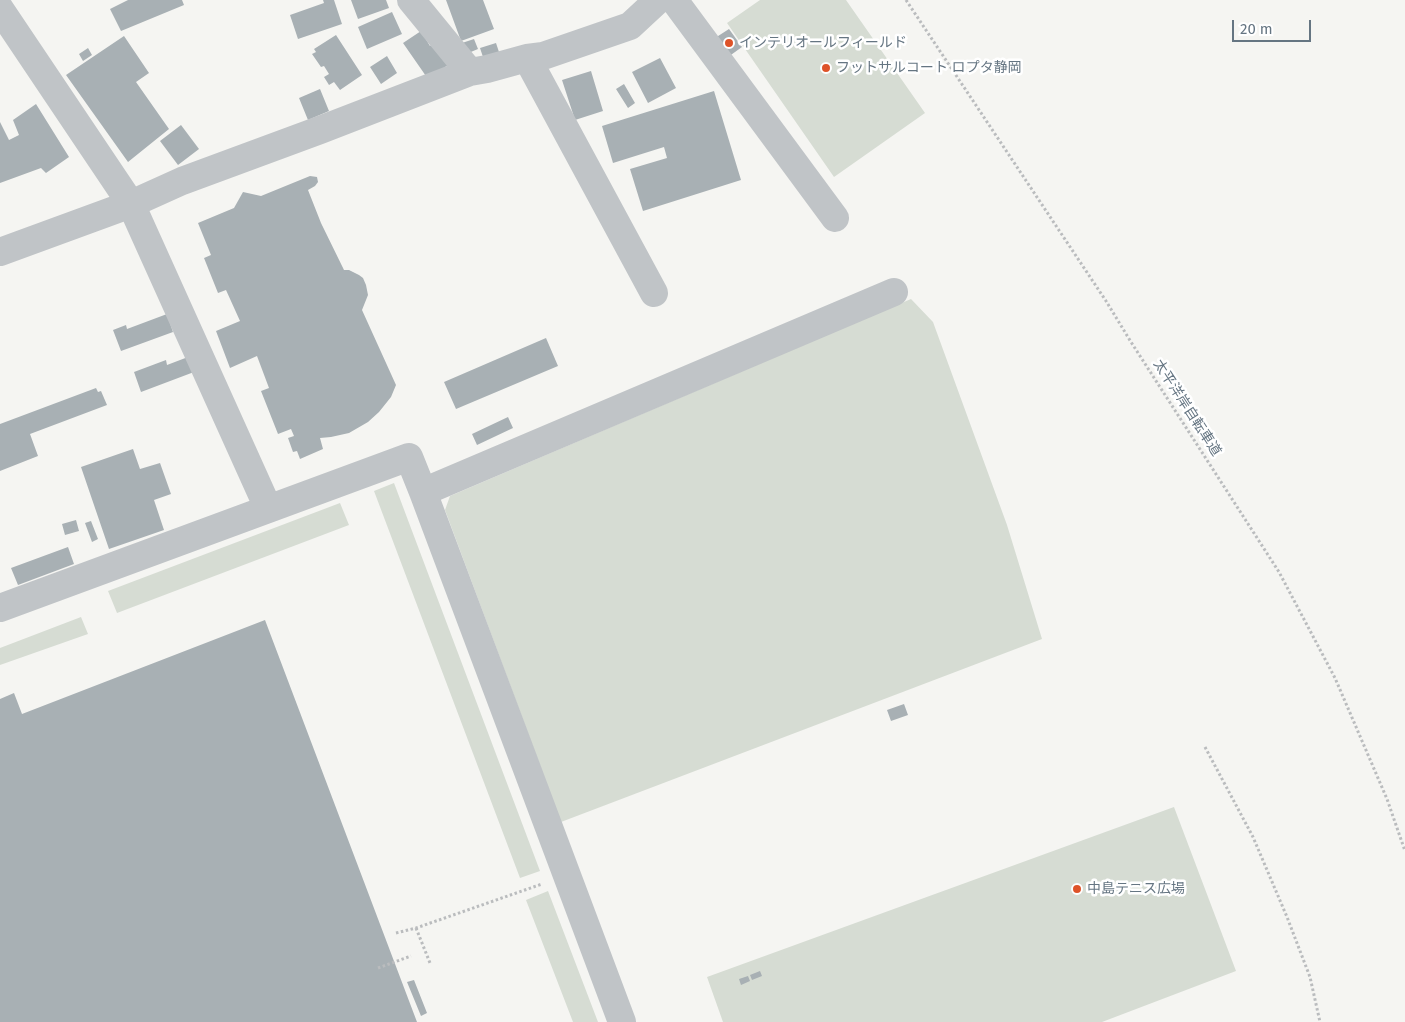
<!DOCTYPE html>
<html>
<head>
<meta charset="utf-8">
<style>
  body { margin:0 }
  #map { position:relative; width:1405px; height:1022px; overflow:hidden; background:#f5f5f2; font-family:"Fira Sans",sans-serif }
  canvas { display:block }
  .scale { position:absolute; left:1232px; top:20px; width:79px; height:22px; box-sizing:border-box; border:2px solid #657582; border-top:0; padding-left:6px; font-size:15px; line-height:18px; white-space:nowrap; color:#657582; -webkit-text-stroke:4px #fff; paint-order:stroke }
</style>
</head>
<body>
<div id="map">
<canvas width="1405" height="1022"></canvas>
<div class="scale">20 m</div>
</div>
<script>
const ctx = document.querySelector('canvas').getContext('2d');
ctx.lineJoin = 'round';
function fillPath(path, color) { ctx.fillStyle = color; ctx.fill(path, 'evenodd'); }
const poly = rows => new Path2D(rows.map(r => 'M' + r).join(''));
function stroke(path, color, width, dash) { ctx.strokeStyle = color; ctx.lineWidth = width; ctx.lineCap = dash ? 'butt' : 'round'; ctx.setLineDash(dash || []); ctx.stroke(path); }
function write(font, color, halo, rows, align = 'center') {
  ctx.font = font + ' "Fira Sans","Noto Sans JP",sans-serif'; ctx.lineWidth = 5; ctx.setLineDash([]); ctx.textBaseline = 'middle'; ctx.strokeStyle = halo; ctx.fillStyle = color; for (const [text, x, y, turn = 0] of rows) {
    ctx.save(); ctx.translate(x, y); ctx.rotate((+turn || 0) * Math.PI / 180); ctx.textAlign = isNaN(turn) ? turn : align; if (halo) ctx.strokeText(text, 0, 0); ctx.fillText(text, 0, 0); ctx.restore();
  }
}
fillPath(poly([
  [760,0,846,0,925,113,834,177,727,23],
  [911,299,933,322,1007,525,1042,639,561,822,445,510,450,496],
  [394,483,540,871,520,878,374,491],
  [340,503,349,525,117,613,108,591],
  [81,617,88,634,0,665,0,648],
  [1174,807,1236,971,1102,1022,723,1022,707,977],
  [548,891,598,1022,573,1022,526,900]
]), '#d6dcd3');
fillPath(poly([
  [128,0,182,0,184,5,121,31,110,9],
  [323,0,334,0,342,24,298,39,290,15,324,3],
  [351,0,386,0,389,8,358,19],
  [446,0,483,0,494,29,461,41],
  [392,12,402,34,367,49,358,27],
  [729,29,742,47,728,57,715,38],
  [421,31,430,46,434,43,448,65,428,79,403,43],
  [336,35,362,75,340,90,334,82,329,85,324,77,329,74,324,66,321,67,312,54,316,52,314,49],
  [124,36,149,73,136,82,169,129,128,162,66,75],
  [474,39,478,49,466,54,462,43],
  [496,43,499,52,483,57,480,48],
  [88,48,92,55,83,61,79,54],
  [387,56,397,73,381,84,370,67],
  [660,58,676,88,648,103,632,72],
  [591,71,603,111,575,120,562,80],
  [624,84,635,103,628,108,616,89],
  [320,89,329,111,308,120,299,98],
  [714,91,741,180,643,211,630,169,667,158,664,147,613,163,602,126],
  [36,104,69,157,46,173,41,168,0,183,0,122,9,140,19,135,13,120],
  [181,125,199,149,178,165,160,141],
  [310,176,317,177,318,182,315,186,308,190,321,223,344,270,349,270,359,275,363,278,366,285,368,295,362,310,396,385,391,397,379,412,368,422,349,433,331,437,320,438,323,449,300,459,297,451,293,452,288,438,294,436,291,429,278,434,261,391,269,388,257,356,230,368,216,331,240,321,226,290,218,293,204,258,211,255,198,223,234,208,243,192,261,196],
  [167,314,173,332,121,351,113,330,126,325,127,329],
  [546,338,558,366,456,409,444,382],
  [188,357,194,372,141,392,134,372,166,360,167,365],
  [96,388,98,392,101,391,107,405,30,434,38,456,0,471,0,424],
  [508,417,513,428,477,445,472,434],
  [133,449,140,469,160,463,171,494,154,500,164,530,109,549,81,467],
  [76,520,79,531,65,535,62,524],
  [91,521,98,539,92,542,85,523],
  [68,547,74,564,18,585,11,568],
  [265,620,417,1022,0,1022,0,699,14,693,22,714],
  [904,704,908,715,891,721,887,710],
  [760,971,762,976,752,980,750,975],
  [748,976,750,981,741,985,739,979],
  [414,980,427,1013,421,1016,407,982]
]), '#a8b0b4');
stroke(poly([
  [906,0,1106,301,1131,342,1279,572,1335,678,1387,799,1405,851],
  [1205,747,1253,837,1287,917,1310,977,1320,1022],
  [416,928,430,963],
  [396,933,416,928,542,884],
  [378,968,411,956]
]), '#babcbe', 3, [2.5, 2.5]);
stroke(poly([
  [411,0,470,72],
  [674,0,835,218],
  [0,9,131,204,268,508],
  [527,58,654,293],
  [0,252,131,204,182,181,320,130,470,72,487,69,527,58,543,56,630,26,658,0],
  [423,492,894,292],
  [0,608,409,457,423,492,622,1022]
]), '#c0c4c7', 28);
for (const [x, y, r, color] of [
  [729,43,5,"#de5329"],
  [826,68,5,"#de5329"],
  [1077,889,5,"#de5329"]
]) { const dot = new Path2D(); dot.arc(x, y, r, 0, 2 * Math.PI); ctx.fillStyle = color; ctx.fill(dot); stroke(dot, '#fff', 2); }
write('14px', '#657582', '#fff', [
  ["インテリオールフィールド",739,43],
  ["フットサルコート ロプタ静岡",836,68],
  ["中島テニス広場",1087,889]
], 'left');
write('14px', '#657582', '#fff', [
  ["太平洋岸自転車道",1187,408,57]
]);
</script>
</body>
</html>
